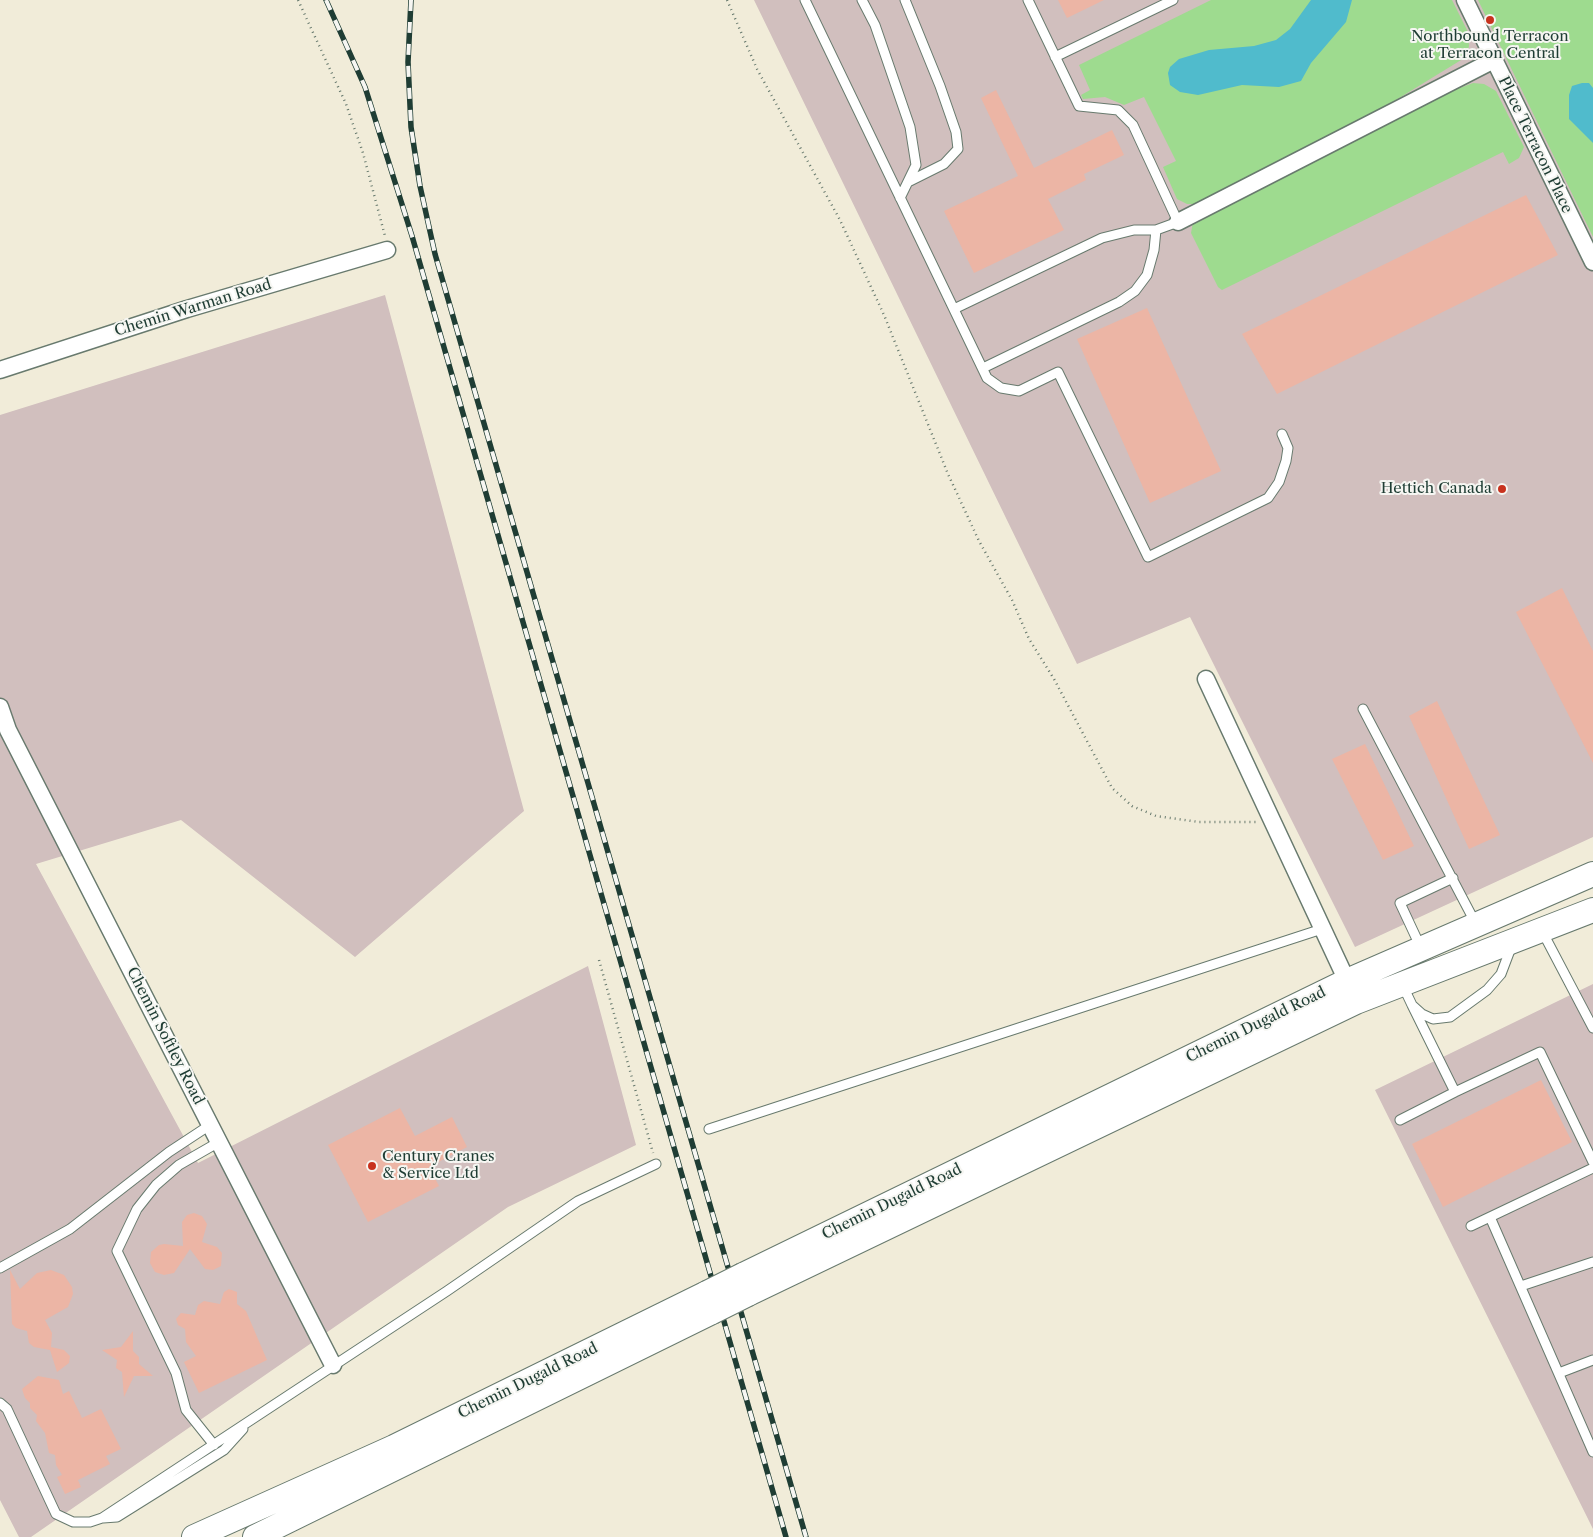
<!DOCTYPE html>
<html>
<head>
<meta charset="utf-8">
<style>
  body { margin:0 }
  canvas { display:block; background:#f1ecd9 }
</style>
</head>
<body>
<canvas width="1593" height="1537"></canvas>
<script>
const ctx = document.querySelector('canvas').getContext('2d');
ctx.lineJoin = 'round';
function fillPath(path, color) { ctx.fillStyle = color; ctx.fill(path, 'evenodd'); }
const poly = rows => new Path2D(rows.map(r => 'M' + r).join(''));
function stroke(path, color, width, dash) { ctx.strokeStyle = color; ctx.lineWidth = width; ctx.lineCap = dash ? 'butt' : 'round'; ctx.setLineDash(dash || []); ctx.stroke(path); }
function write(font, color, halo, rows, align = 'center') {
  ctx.font = font + ' "Libre Caslon Text",serif'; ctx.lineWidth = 4; ctx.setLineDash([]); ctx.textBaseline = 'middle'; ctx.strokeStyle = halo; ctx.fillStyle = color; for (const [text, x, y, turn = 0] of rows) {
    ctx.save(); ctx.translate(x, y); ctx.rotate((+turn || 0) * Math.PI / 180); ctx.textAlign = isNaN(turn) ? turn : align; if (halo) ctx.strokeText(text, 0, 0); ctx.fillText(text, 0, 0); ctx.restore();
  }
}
fillPath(poly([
  [754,0,1593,0,1593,837,1355,947,1190,617,1077,664],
  [385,295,524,811,355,957,181,820,36,864,198,1163,588,966,636,1145,508,1207,31,1537,19,1537,0,1500,0,415],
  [1593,984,1593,1529,1375,1090]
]), '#d1bfbe');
fillPath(poly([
  [1211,0,1452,0,1468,32,1469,46,1466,57,1378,111,1194,204,1187,204,1177,199,1163,167,1176,161,1144,97,1124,105,1105,97,1083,99,1081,95,1090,90,1079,65],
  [1478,0,1593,0,1593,237],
  [1473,83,1484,84,1496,91,1524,147,1519,158,1509,164,1503,152,1222,290,1218,287,1191,233,1193,222,1449,92]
]), '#9edb8f');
fillPath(poly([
  [1311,0,1352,0,1346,22,1311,63,1301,81,1279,87,1242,85,1198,95,1180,92,1170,85,1168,73,1170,67,1179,59,1209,50,1254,46,1276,40,1290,29],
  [1582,83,1589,83,1593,88,1593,143,1569,119,1569,95,1572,86]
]), '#50bbcc');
fillPath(poly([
  [1058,0,1104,0,1067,18],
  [996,90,1034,168,1112,130,1124,155,1084,174,1086,180,1048,199,1064,230,974,273,944,211,1018,176,981,98],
  [1526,195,1558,255,1277,394,1242,334],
  [1147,308,1221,471,1150,503,1077,339],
  [1562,588,1593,651,1593,763,1516,612],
  [1437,701,1500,835,1469,849,1409,716],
  [1365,744,1414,846,1383,860,1332,759],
  [1541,1080,1572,1142,1443,1207,1412,1144],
  [400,1108,415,1136,452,1117,467,1147,429,1167,439,1186,368,1222,328,1145],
  [194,1213,202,1216,207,1224,202,1242,217,1247,222,1253,221,1266,213,1270,205,1269,190,1249,174,1273,164,1275,155,1272,150,1263,151,1252,159,1245,164,1244,183,1246,182,1222,187,1215],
  [10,1270,20,1289,37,1273,51,1270,64,1275,72,1287,73,1294,68,1307,45,1320,52,1333,51,1347,64,1350,70,1356,69,1363,57,1372,50,1350,34,1347,29,1343,27,1331,16,1328,12,1324],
  [229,1289,237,1292,237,1304,246,1311,267,1360,199,1393,184,1362,196,1356,186,1342,185,1329,178,1325,176,1319,181,1313,195,1315,198,1305,204,1301,220,1304,224,1292],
  [133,1331,133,1351,139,1357,139,1364,153,1376,134,1376,124,1397,122,1372,116,1368,117,1360,102,1350,121,1347],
  [38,1376,59,1380,63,1394,69,1391,82,1418,101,1409,121,1449,106,1456,110,1464,78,1480,81,1487,65,1494,57,1477,62,1475,56,1465,55,1455,49,1453,45,1433,36,1421,37,1415,30,1408,30,1403,25,1398,22,1389]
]), '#ecb5a5');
const service = poly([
  [805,0,987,378,1001,388,1019,391,1058,372,1148,557,1268,498,1279,482,1286,461,1288,448,1282,434],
  [862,0,875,25,910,127,916,165,900,198],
  [905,0,940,86,956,132,958,149,944,164,908,182],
  [1055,57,1173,0],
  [954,309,1102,238,1134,230,1156,230,1178,222,1133,125,1118,110,1079,106,1028,0],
  [983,368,1119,302,1135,291,1147,275,1154,250,1156,230],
  [1363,709,1476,924],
  [1542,931,1593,1028],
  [1421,948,1400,903,1453,878],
  [1403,986,1412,1005,1422,1014,1433,1019,1450,1017,1487,990,1501,974,1512,945],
  [1412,1005,1455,1092,1540,1052,1593,1162],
  [1400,1120,1455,1092],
  [709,1129,1322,929],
  [1490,1217,1593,1452],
  [1471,1226,1593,1168],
  [0,1268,70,1229,169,1152,210,1125],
  [1521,1286,1593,1262],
  [1559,1373,1593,1360],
  [0,1403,7,1409,56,1514,73,1522,90,1522,102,1518,447,1291,578,1201,656,1164],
  [214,1445,186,1410,176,1373,117,1251,137,1209,156,1185,179,1165,219,1142],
  [103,1518,117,1517,224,1450,243,1429]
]);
const minor = poly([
  [1465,0,1593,262],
  [1178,222,1494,60],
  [0,370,187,309,387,250],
  [1206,679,1347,981],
  [0,707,8,730,333,1365]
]);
const secondary = poly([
  [743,1275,1347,981,1593,874],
  [748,1294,1356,1002,1593,910],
  [194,1537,394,1447,707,1293],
  [255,1537,712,1312]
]);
stroke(service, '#687a6e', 11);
stroke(minor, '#687a6e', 19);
stroke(secondary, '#687a6e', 26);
stroke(poly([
  [298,0,346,104,363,153,385,236],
  [727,0,757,69,840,220,884,315,948,474,979,541,1012,600,1029,639,1054,679,1112,788,1132,806,1156,816,1199,822,1256,822],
  [599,960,653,1153]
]), '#687a6e', 2.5, [1, 4]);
stroke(service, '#fff', 9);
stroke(minor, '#fff', 16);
stroke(secondary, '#fff', 24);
const rail = poly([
  [326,0,365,87,412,236,786,1537],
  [411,0,408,62,411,127,420,186,435,254,806,1537]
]);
stroke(rail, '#1f3d34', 5.5);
stroke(rail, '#f6f6f2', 4, [11]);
const secondaryBridge = poly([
  [707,1293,743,1275],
  [712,1312,748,1294]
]);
stroke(secondaryBridge, '#687a6e', 26, []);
stroke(secondaryBridge, '#fff', 24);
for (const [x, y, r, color] of [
  [1490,20,5,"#c8321e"],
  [1502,489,5,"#c8321e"],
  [372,1166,5,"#c8321e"]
]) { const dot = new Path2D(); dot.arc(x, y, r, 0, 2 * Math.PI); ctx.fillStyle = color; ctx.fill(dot); stroke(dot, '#f6f6f2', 2); }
write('15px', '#1f3d34', '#f6f6f2', [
  ["Northbound Terracon",1490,37],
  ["at Terracon Central",1490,54],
  ["Hettich Canada",1492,489,"right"],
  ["Century Cranes",382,1157,"left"],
  ["& Service Ltd",382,1174,"left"]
]);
write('15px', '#1f3d34', '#f6f6f2', [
  ["Place Terracon Place",1535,145,64],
  ["Chemin Warman Road",193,308,-17],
  ["Chemin Dugald Road",1256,1025,-26],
  ["Chemin Softley Road",165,1036,63],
  ["Chemin Dugald Road",892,1202,-26],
  ["Chemin Dugald Road",528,1381,-26]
]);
</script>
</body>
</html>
